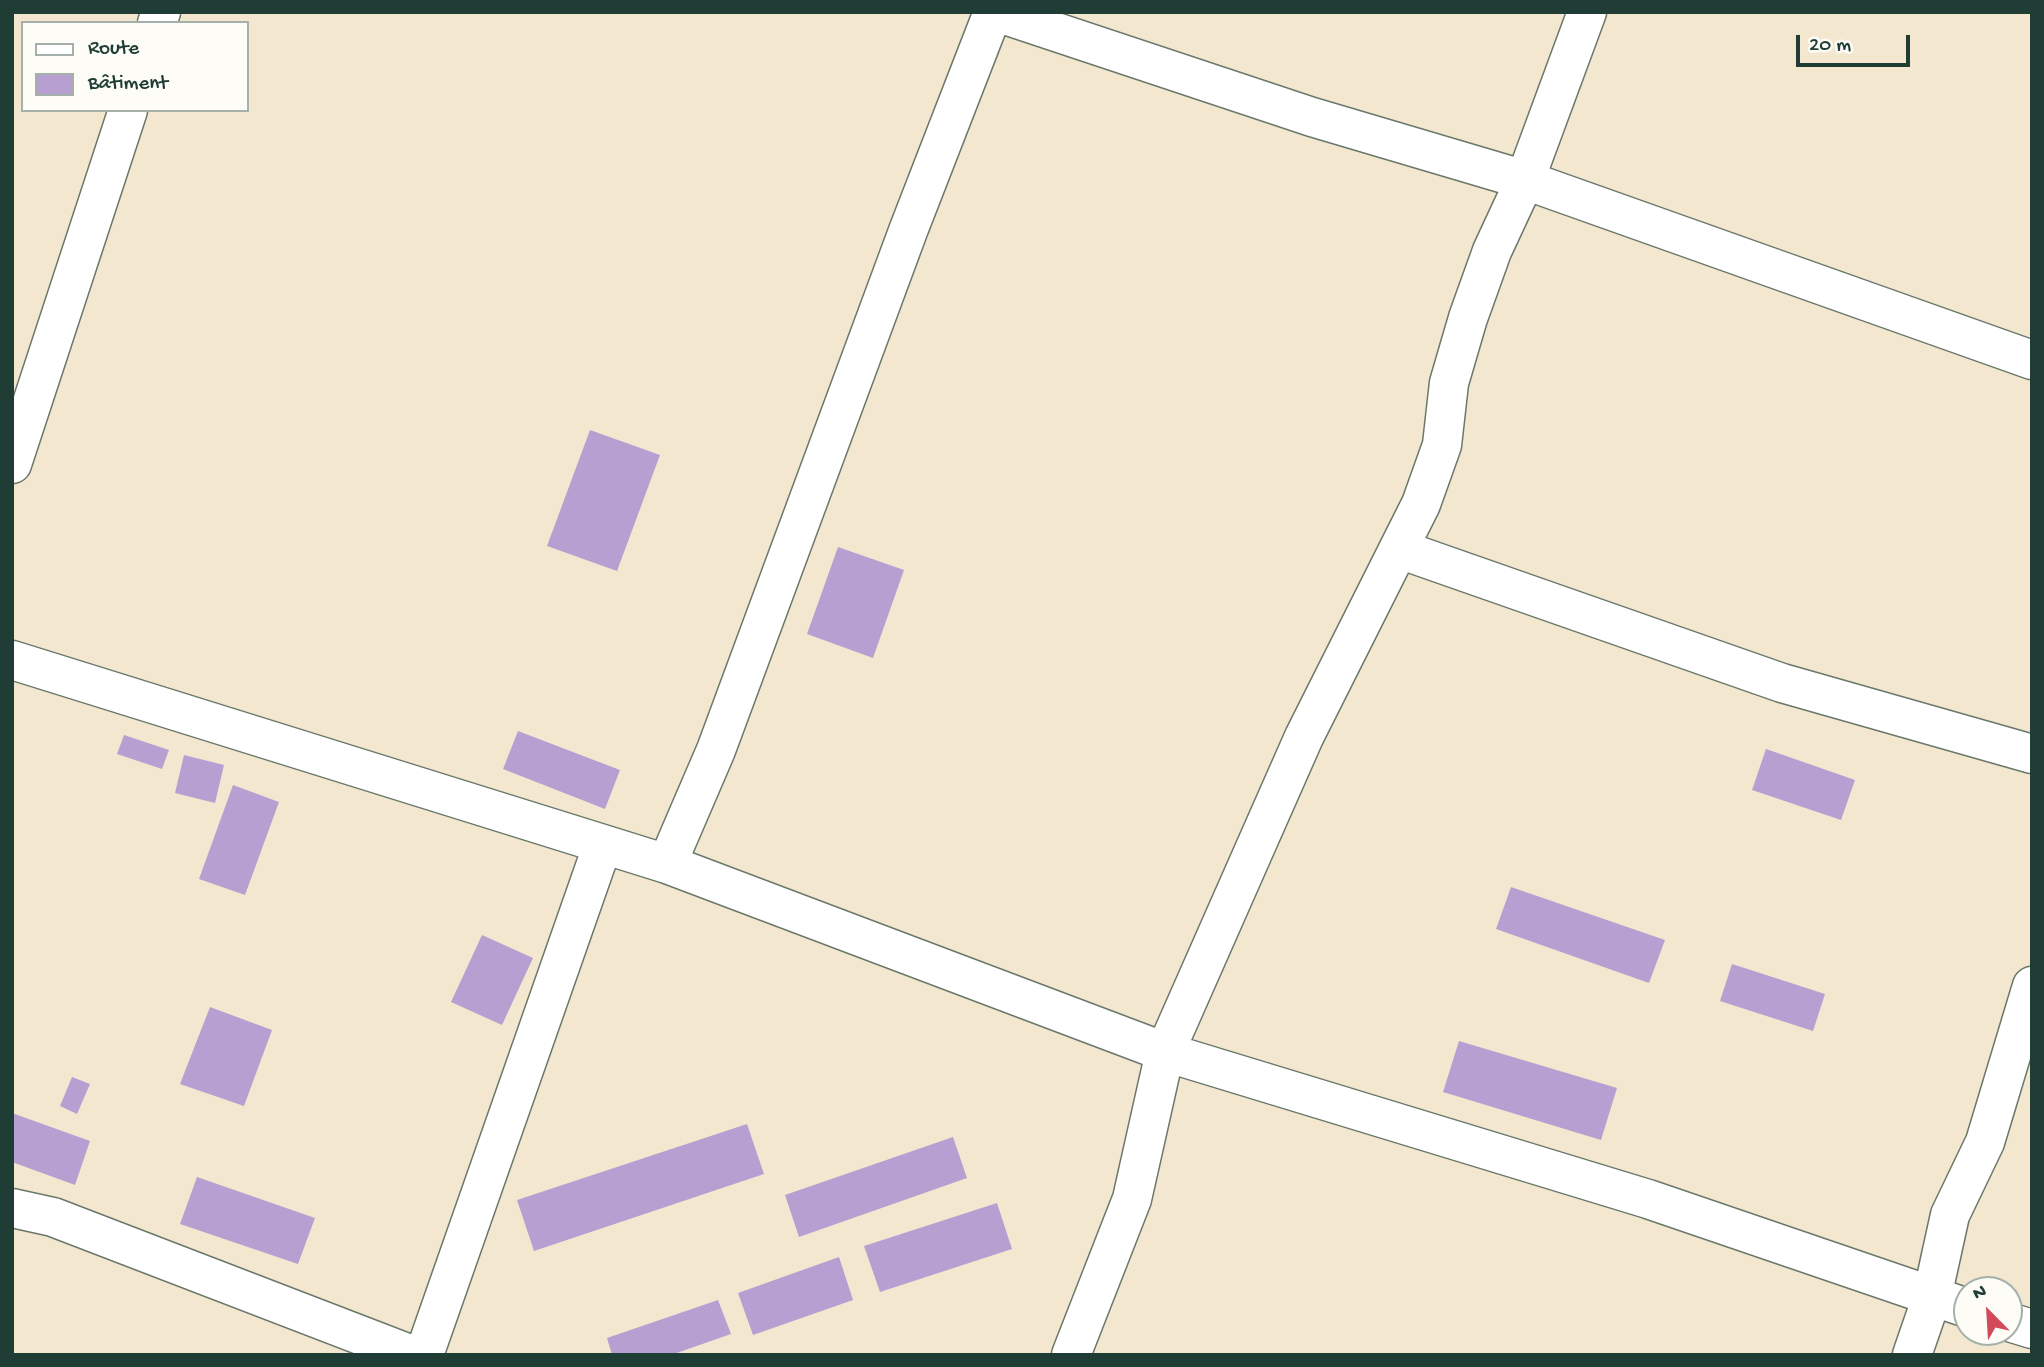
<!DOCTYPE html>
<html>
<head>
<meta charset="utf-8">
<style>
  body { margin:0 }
  #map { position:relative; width:2044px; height:1367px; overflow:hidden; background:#f3e7cf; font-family:"Gochi Hand",sans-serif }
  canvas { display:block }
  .frame { position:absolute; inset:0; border:14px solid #1f3d34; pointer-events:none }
  .legend { position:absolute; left:21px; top:21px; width:228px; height:91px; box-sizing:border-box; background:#fdfcf7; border:2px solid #a4b0a9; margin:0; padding:9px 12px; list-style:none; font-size:21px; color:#1f3d34 }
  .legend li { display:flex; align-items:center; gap:14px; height:35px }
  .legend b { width:35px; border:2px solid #a4b0a9 }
  .north { position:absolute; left:1953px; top:1276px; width:70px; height:70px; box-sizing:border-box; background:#fdfcf7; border:2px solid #a4b0a9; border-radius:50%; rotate:336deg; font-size:19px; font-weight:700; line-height:28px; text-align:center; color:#1f3d34 }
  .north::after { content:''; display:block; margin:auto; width:24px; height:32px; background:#d1495b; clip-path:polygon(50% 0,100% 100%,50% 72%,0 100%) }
  .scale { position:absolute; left:1796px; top:35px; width:114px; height:32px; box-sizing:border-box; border:4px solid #1f3d34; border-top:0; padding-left:9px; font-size:21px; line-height:24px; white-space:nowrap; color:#1f3d34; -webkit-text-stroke:5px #fdfcf7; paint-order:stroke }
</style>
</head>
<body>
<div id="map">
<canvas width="2044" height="1367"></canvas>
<div class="frame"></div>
<ul class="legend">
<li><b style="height:9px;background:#fff"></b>Route</li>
<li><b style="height:19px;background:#b79fd2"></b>Bâtiment</li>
</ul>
<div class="north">N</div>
<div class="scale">20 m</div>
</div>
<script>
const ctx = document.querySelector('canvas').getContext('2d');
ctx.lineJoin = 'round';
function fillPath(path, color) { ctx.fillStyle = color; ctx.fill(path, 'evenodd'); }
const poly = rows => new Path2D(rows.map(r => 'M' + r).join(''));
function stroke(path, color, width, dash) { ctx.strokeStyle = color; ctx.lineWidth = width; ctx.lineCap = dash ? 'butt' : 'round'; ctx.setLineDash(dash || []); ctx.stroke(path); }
fillPath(poly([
  [590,430,660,455,617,571,547,546],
  [838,547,904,570,873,658,807,634],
  [518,731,620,770,605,809,503,769],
  [124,735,169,750,162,769,117,754],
  [1766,749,1855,780,1841,820,1752,790],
  [184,755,224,765,215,803,175,793],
  [233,785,279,802,245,895,199,879],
  [1511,887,1665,940,1649,983,1496,929],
  [482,935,533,958,502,1025,451,1002],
  [1732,964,1825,994,1813,1031,1720,1001],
  [210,1007,272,1030,244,1106,180,1084],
  [1459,1041,1617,1088,1601,1140,1443,1092],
  [72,1077,90,1084,77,1114,60,1106],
  [12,1113,90,1141,75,1185,12,1162],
  [747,1124,764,1174,534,1251,517,1200],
  [953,1137,967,1178,799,1237,785,1195],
  [197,1177,315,1218,298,1264,180,1224],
  [997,1203,1012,1249,880,1292,864,1246],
  [839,1257,853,1300,753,1335,738,1293],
  [718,1300,731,1334,671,1355,612,1355,607,1338]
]), '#b79fd2');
const minor = poly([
  [996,12,1312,117,1525,180,2032,360],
  [157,23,161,12],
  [12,464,128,110],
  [1399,549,1782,683,2032,754],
  [12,660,667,864,1165,1052,1648,1199,1967,1308],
  [667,864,716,750,908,231,993,12],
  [12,1208,53,1217,412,1355],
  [2009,1322,2032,1329],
  [424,1355,603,844],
  [1071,1355,1132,1199,1165,1052,1304,737,1421,504,1442,445,1449,383,1468,318,1492,251,1525,180,1587,12],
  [1912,1355,1932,1297,1950,1215,1985,1142,2032,986]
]);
stroke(minor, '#69786a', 41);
stroke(minor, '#fff', 38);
</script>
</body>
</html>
